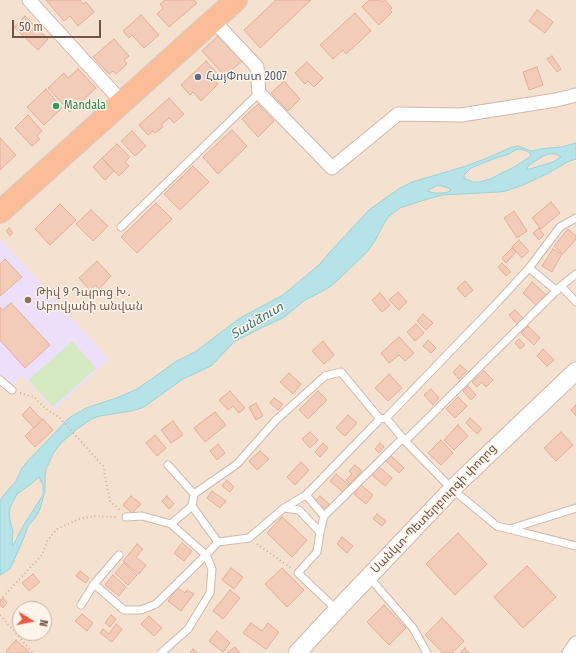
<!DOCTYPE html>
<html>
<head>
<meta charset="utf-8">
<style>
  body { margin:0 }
  #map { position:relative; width:576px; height:653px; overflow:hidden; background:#fdf0e2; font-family:"Fira Sans Condensed",sans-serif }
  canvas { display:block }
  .north { position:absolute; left:12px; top:601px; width:40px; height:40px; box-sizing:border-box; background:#fff4e9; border:1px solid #c8b4a9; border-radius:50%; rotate:100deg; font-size:11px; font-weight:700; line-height:16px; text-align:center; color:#755448 }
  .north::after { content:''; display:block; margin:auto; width:14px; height:18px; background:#ea5c44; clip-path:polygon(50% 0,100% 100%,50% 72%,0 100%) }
  .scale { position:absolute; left:12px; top:20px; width:89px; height:18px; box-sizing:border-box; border:2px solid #755448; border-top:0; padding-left:5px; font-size:12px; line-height:14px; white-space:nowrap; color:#755448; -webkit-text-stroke:3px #fff4e9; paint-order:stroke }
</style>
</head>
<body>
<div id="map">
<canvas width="576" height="653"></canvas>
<div class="north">N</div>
<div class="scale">50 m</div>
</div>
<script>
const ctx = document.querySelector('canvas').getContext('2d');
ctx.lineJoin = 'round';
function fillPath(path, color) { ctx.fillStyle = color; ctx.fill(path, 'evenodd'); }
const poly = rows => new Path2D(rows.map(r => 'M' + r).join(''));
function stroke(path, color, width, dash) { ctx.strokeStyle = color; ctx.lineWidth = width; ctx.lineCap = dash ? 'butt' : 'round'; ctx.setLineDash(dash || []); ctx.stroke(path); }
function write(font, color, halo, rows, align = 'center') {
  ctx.font = font + ' "Fira Sans Condensed","Noto Sans Armenian",sans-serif'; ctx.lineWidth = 3; ctx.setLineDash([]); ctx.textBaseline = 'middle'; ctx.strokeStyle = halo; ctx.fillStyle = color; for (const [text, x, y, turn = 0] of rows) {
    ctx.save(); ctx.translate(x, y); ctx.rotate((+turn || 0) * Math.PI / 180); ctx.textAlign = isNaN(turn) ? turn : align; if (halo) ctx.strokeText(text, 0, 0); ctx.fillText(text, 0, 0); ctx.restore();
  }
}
fillPath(poly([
  [0,0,576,0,576,653,0,653],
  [20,609,44,609,44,633,20,633]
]), '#f4e1d0');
fillPath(poly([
  [1,239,109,359,54,410,23,376,5,392,0,386,0,240]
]), '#eddff9');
fillPath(poly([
  [72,341,96,368,53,407,29,380]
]), '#d5eac0');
const water = poly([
  [576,143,576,159,567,162,549,173,523,185,506,191,499,192,442,195,421,201,400,208,389,216,383,225,376,239,368,251,340,278,331,286,321,292,305,300,283,318,263,327,234,342,211,366,183,379,148,404,142,408,131,411,100,416,93,418,77,429,61,443,54,452,46,469,45,476,45,491,40,509,35,518,28,526,23,540,10,569,0,575,0,502,2,497,16,481,22,468,27,462,69,418,86,408,119,397,137,389,177,361,195,352,240,318,283,295,320,264,329,253,369,210,400,188,412,182,463,167,487,158,512,147,518,146,531,151,537,150,540,149,561,147,576,143],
  [517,149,524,150,530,153,531,156,516,166,490,179,480,182,473,182,464,178,464,175,471,168,496,158,509,154,517,149],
  [549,154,556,154,561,157,553,162,530,169,527,169,528,166,543,156,549,154],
  [438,185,448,188,451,190,448,192,443,193,434,193,427,191,438,185],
  [39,477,43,485,43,495,23,526,14,544,12,546,13,531,10,521,9,510,17,494,31,484,39,477]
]);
fillPath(water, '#b6e3e7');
stroke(water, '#9cd4d9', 1);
const building = poly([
  [46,0,80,0,83,4,86,2,94,12,78,26,70,16,64,21,46,0],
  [165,0,194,0,197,3,169,27,157,14,163,8,160,4,165,0],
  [276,0,311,0,260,48,244,30,276,0],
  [369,0,380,0,382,2,385,0,392,8,390,10,392,12,379,25,362,7,369,0],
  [537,10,553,22,545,33,529,21,537,10],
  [355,13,371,31,346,54,343,50,333,59,320,45,355,13],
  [141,15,159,35,144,48,132,35,129,38,123,31,141,15],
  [25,16,48,39,38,50,14,27,25,16],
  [219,35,242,61,225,76,202,51,219,35],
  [114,39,129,56,124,60,127,64,116,74,113,71,109,74,93,57,114,39],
  [552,56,561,69,557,72,547,59,552,56],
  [206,61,217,73,212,78,218,84,201,101,193,92,190,95,181,85,206,61],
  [307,62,323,78,314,87,308,81,305,84,295,73,307,62],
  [537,67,543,85,529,90,523,72,537,67],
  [78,69,96,88,70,112,48,88,64,73,68,78,78,69],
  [284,81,300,99,288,111,271,93,284,81],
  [46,89,62,108,44,125,27,107,46,89],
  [169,98,184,114,174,123,169,118,161,125,163,127,155,133,153,131,148,135,139,125,169,98],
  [258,104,274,121,258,137,242,119,258,104],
  [28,115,42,131,37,136,40,139,32,146,15,128,28,115],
  [232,130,247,146,218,174,203,157,232,130],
  [132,131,146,146,135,156,121,141,132,131],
  [0,138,16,155,0,170,0,138],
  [117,144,130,157,125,162,129,166,119,176,102,158,117,144],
  [102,158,114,171,105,180,93,167,102,158],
  [193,166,209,182,180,210,164,194,193,166],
  [551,202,560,213,541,229,532,218,551,202],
  [156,203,172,219,137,253,121,237,156,203],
  [60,204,76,220,50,245,35,229,60,204],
  [91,210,108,226,93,241,76,224,91,210],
  [514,211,527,231,517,238,504,218,514,211],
  [9,228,13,233,10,236,6,231,9,228],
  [539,228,544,235,539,240,533,233,539,228],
  [568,229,576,236,576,239,563,254,554,246,568,229],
  [519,240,529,251,522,258,512,247,519,240],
  [512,248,516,252,506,263,502,258,512,248],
  [553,249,562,254,552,272,542,266,553,249],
  [5,259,22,277,0,296,0,264,5,259],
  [97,261,111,276,99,289,95,285,90,290,79,278,97,261],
  [502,263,511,272,506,276,498,267,502,263],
  [465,281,473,290,465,297,457,288,465,281],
  [532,282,546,295,536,305,523,293,532,282],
  [398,292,407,302,399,310,389,300,398,292],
  [380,293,390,305,382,312,372,300,380,293],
  [11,303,50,345,25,368,0,340,0,307,3,310,11,303],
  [515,310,523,318,517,324,509,315,515,310],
  [423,314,433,323,426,330,417,321,423,314],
  [416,324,424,333,415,341,407,332,416,324],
  [528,326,540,338,534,345,521,333,528,326],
  [399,337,414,353,405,361,399,355,389,363,381,353,399,337],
  [519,339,525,345,520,349,515,343,519,339],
  [428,340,436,348,431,353,423,346,428,340],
  [323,341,334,355,324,364,312,351,323,341],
  [543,349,554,360,547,366,537,356,543,349],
  [460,365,467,371,459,379,453,372,460,365],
  [484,371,493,380,486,387,482,382,477,387,472,382,484,371],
  [289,373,301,384,293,394,280,382,289,373],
  [389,374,402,388,388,401,375,388,389,374],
  [468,386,476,395,471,400,463,391,468,386],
  [431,389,439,398,433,405,424,395,431,389],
  [230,391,245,408,239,413,233,406,228,410,219,400,230,391],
  [318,391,327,400,308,419,299,410,318,391],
  [458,397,467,406,455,418,446,409,458,397],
  [274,398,283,404,278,410,270,403,274,398],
  [256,403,263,416,256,420,249,407,256,403],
  [576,405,576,416,571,410,576,405],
  [30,407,42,420,34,428,22,415,30,407],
  [215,412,226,425,205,442,194,428,215,412],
  [348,415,357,423,345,436,336,428,348,415],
  [470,418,482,429,477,434,466,423,470,418],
  [43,419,53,430,35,447,25,436,43,419],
  [173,421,183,435,171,443,161,430,173,421],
  [458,425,468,436,454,450,444,440,458,425],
  [310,432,318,440,310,448,302,439,310,432],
  [561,432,573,445,556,461,544,448,561,432],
  [155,435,166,448,157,456,146,443,155,435],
  [441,440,453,453,441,465,428,453,441,440],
  [323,443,328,448,320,457,315,452,323,443],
  [380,443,384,447,379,453,375,449,380,443],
  [218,444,225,453,217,460,210,451,218,444],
  [260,451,269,459,257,470,249,461,260,451],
  [391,456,404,468,399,473,386,461,391,456],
  [301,462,309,470,295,485,287,477,301,462],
  [355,465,362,471,350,484,346,480,352,474,349,471,355,465],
  [379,467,392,478,385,486,372,475,379,467],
  [336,474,349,485,343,492,330,481,336,474],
  [227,480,234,487,230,492,222,486,227,480],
  [361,485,373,495,366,504,354,494,361,485],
  [212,491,226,501,220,508,207,498,212,491],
  [131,496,141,504,132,513,123,505,131,496],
  [167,496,174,504,169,509,162,501,167,496],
  [320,496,329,504,325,510,315,501,320,496],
  [377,514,386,521,382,526,373,519,377,514],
  [282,517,307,540,292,557,267,533,282,517],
  [458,533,487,564,455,595,426,564,458,533],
  [342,537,353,546,347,553,337,544,342,537],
  [182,543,192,551,184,561,174,553,182,543],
  [137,544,143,549,136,557,146,565,139,574,123,561,137,544],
  [124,563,137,575,128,585,115,573,124,563],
  [527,566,556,597,523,628,494,597,527,566],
  [231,568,243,577,234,589,222,580,231,568],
  [282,568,304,590,287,607,265,584,282,568],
  [80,571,89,578,86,583,76,576,80,571],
  [33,574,40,582,29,591,22,583,33,574],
  [113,575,126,587,119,596,105,585,113,575],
  [178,588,185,593,187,590,194,594,181,611,168,601,178,588],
  [230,590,240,598,223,619,213,611,230,590],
  [3,598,7,603,3,608,0,605,0,602,3,598],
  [384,605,406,628,389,645,367,622,384,605],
  [82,614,93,623,87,631,75,621,82,614],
  [111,615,116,619,110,627,105,623,111,615],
  [149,616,162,628,154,636,141,624,149,616],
  [442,618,464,641,452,653,443,653,425,635,442,618],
  [251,623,262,631,268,623,279,632,266,649,243,633,251,623],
  [116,624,122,629,112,642,100,633,103,629,109,634,116,624],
  [217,631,230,643,223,652,209,641,217,631],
  [16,640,29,652,28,653,7,653,6,651,16,640],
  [235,647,240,653,227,653,235,647],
  [465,648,469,653,460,653,465,648],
  [193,649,198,653,190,653,193,649]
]);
fillPath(building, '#f3cbb9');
stroke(building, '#e6b099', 1);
const service = poly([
  [121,227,259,93],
  [529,268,557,291],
  [561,286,576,302],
  [0,380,12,390],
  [386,418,494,306,529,268,560,227,576,218],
  [405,441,561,286,576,274],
  [168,465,194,494,192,506,218,542],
  [194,494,237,464,276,420,325,376,341,372,380,419,386,418,405,441,452,489,497,526,576,546],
  [306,495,324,516,320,532,317,552,298,573,337,610],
  [284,508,299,510,320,532],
  [324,516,403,438],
  [171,524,192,506],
  [510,529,576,508],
  [119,555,94,584,124,610,141,610,156,604,206,555,171,524,142,516,126,517],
  [369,577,413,628,427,653],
  [81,605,94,584],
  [161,653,188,629,210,593,212,569,206,555,218,542,249,538,284,508,306,495,380,419]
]);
const minor = poly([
  [29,0,122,102],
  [213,20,257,67,259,93,332,168,398,114,461,115,556,100,576,95],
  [569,653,576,643]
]);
const tertiary = poly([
  [297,653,337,610,452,489,576,371]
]);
const trunk = poly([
  [0,212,236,0]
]);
stroke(service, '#d0b9ac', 9);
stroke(minor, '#d0b9ac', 15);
stroke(tertiary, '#d0b9ac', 19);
stroke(trunk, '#d8cfcc', 24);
stroke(poly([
  [20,393,34,397,46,409,59,417,103,466,110,501,120,510],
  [257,544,291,568],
  [0,600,42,555,47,541,57,529,79,519,94,516,117,517],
  [0,615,33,653]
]), '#d7af9c', 2, [1, 3]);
stroke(service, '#fff', 7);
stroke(minor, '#fff', 13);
stroke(tertiary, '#fff', 17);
stroke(trunk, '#fbbc98', 22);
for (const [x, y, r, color] of [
  [198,77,4,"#5c6f8a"],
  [56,106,4,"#2e9e5b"],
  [28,300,4,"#8d6e63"]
]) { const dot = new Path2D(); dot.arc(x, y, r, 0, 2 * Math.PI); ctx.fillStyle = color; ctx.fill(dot); stroke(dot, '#fff4e9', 1.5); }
write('12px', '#4e5e75', '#fff4e9', [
  ["ՀայՓոստ 2007",206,77]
], 'left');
write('12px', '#27864d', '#fff4e9', [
  ["Mandala",64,106]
], 'left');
write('12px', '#785e54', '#fff4e9', [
  ["Թիվ 9 Դպրոց Խ․",36,293],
  ["Աբովյանի անվան",36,307]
], 'left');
write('12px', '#755448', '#fff4e9', [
  ["Սանկտ-Պետերբուրգի փողոց",434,509,-46]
]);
write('italic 13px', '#3c767b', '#fff4e9', [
  ["Տանձուտ",257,321,-31]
]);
</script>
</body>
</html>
